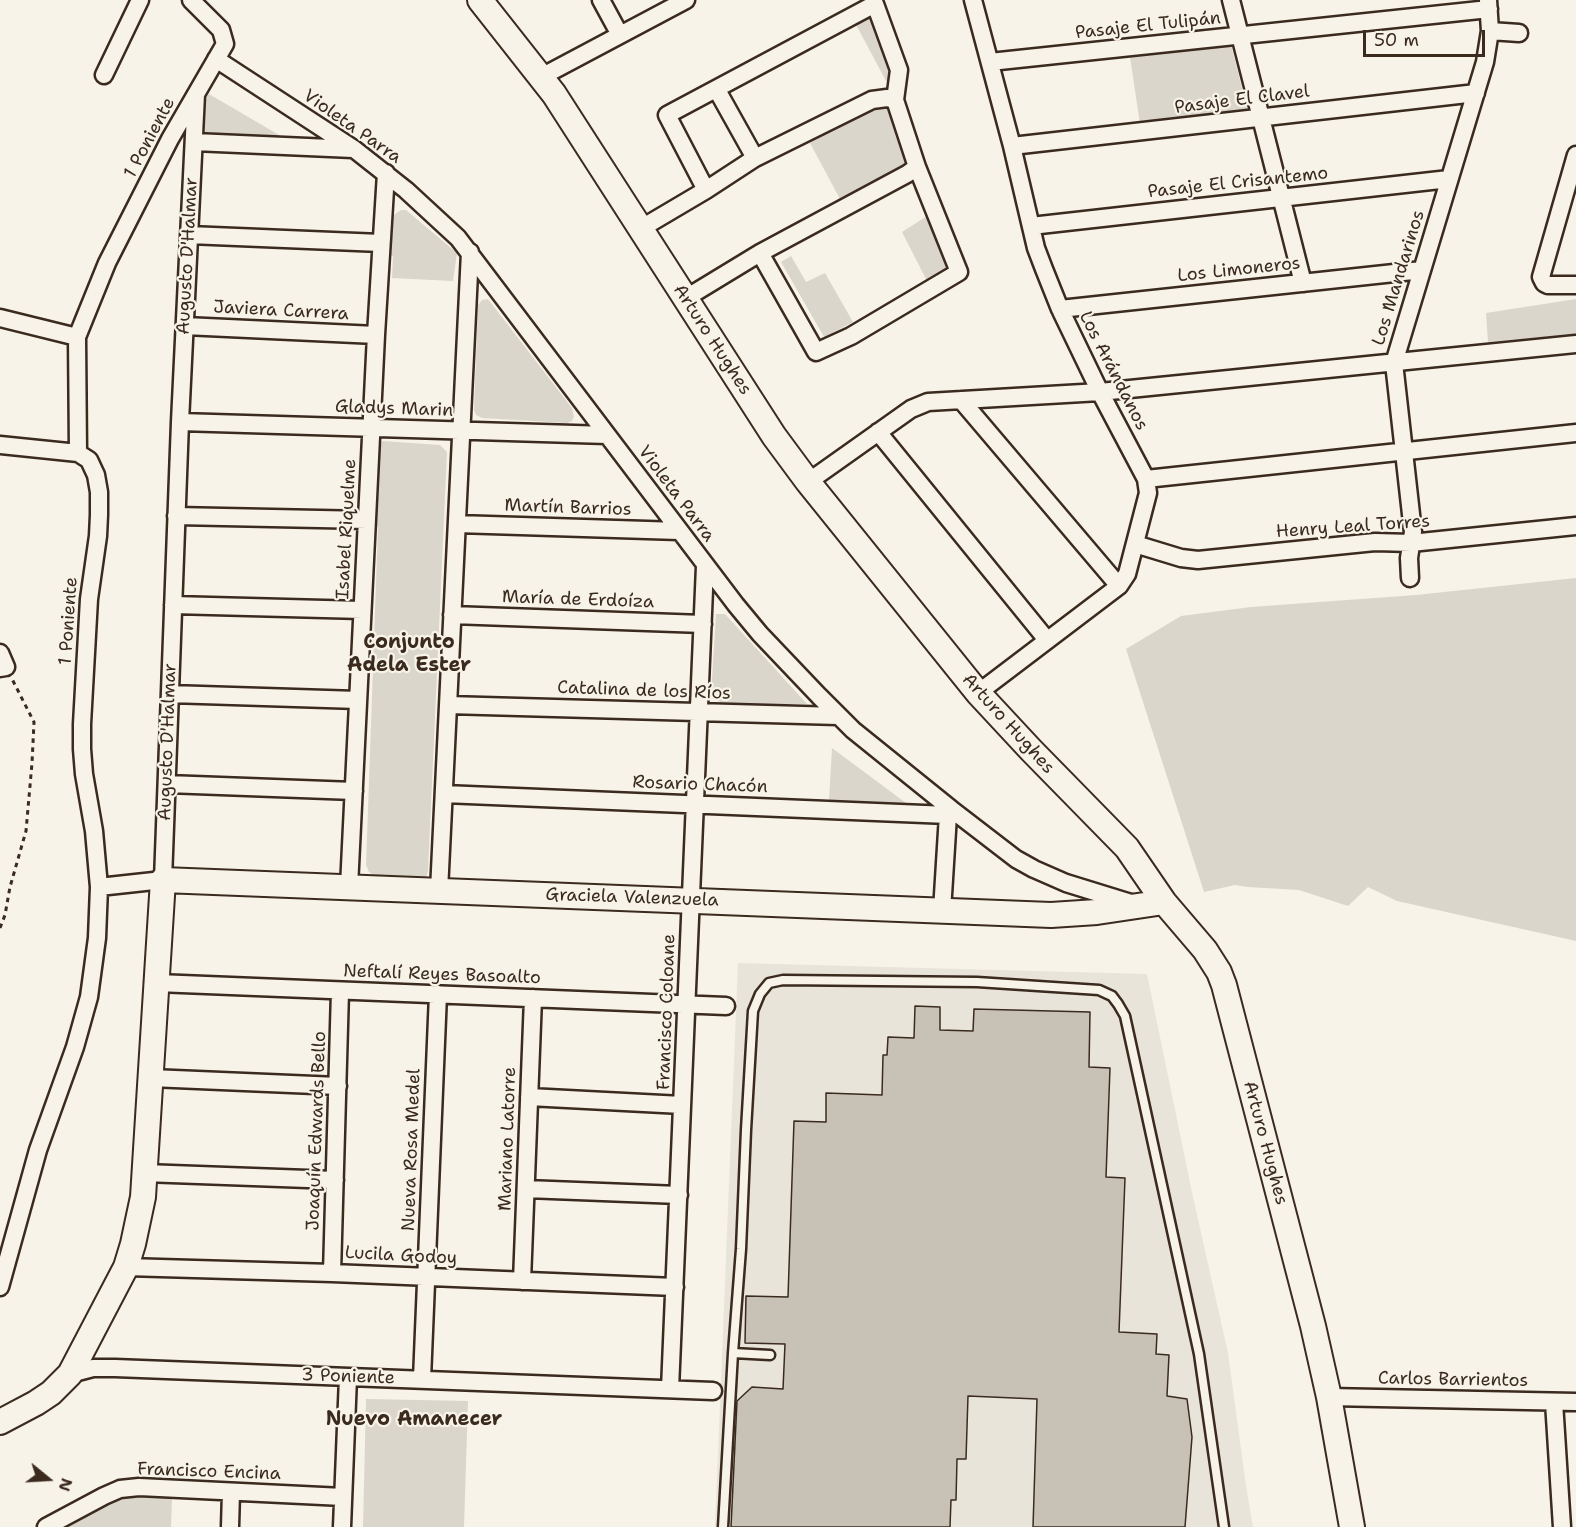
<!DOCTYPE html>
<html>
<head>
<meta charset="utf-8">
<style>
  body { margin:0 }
  #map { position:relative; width:1576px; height:1527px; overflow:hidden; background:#f7f3e8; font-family:"Shantell Sans",sans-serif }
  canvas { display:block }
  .north { position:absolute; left:18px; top:1449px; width:60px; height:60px; -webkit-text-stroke:4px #f7f3e8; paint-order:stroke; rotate:108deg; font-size:16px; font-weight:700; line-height:24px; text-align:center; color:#3b2a1e }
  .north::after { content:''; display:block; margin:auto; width:21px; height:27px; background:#3b2a1e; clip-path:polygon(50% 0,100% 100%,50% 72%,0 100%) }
  .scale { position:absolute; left:1363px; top:30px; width:122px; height:27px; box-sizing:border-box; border:3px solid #3b2a1e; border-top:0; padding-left:8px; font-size:18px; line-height:21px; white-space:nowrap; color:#3b2a1e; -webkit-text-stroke:4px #f7f3e8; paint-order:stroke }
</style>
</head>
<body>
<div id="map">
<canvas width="1576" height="1527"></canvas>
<div class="north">N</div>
<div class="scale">50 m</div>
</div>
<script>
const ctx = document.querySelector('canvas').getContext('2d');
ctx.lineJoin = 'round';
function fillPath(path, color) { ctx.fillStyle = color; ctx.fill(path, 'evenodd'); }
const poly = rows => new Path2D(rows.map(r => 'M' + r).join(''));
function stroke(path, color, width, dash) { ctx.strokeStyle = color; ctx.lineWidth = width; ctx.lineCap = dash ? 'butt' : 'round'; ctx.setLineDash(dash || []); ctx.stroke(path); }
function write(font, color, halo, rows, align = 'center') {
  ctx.font = font + ' "Shantell Sans",sans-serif'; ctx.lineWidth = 4.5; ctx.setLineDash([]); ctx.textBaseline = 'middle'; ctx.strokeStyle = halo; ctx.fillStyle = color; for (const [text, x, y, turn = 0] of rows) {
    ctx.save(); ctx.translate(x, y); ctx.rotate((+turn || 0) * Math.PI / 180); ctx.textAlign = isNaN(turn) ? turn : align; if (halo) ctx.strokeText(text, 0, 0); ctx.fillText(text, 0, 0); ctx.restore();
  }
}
fillPath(poly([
  [738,963,1147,974,1193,1197,1228,1353,1246,1486,1253,1527,715,1527]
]), '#e9e4d9');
fillPath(poly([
  [873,4,894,82,886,81,852,17],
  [1231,45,1248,112,1140,124,1130,57],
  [209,94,291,142,198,135,203,102],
  [873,103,889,103,910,159,903,167,840,199,810,143],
  [925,176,955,269,928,283,902,232,927,216,914,189],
  [401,210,406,210,457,253,453,281,392,278,393,256,389,255,392,216],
  [791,256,806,282,825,273,853,322,824,337,781,262],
  [488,299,572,408,574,417,572,421,567,423,482,418,476,415,474,410,478,305,482,300],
  [1576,299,1576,334,1488,342,1486,313],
  [383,441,440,445,447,452,428,871,426,878,375,876,369,872,366,865,378,527,372,526,373,449],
  [1576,578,1576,941,1397,901,1368,887,1348,906,1299,890,1247,887,1235,885,1204,892,1126,649,1181,616,1251,607,1416,595],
  [716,614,725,614,807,704,723,704,711,696],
  [832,748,910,806,829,801],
  [366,1399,468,1401,464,1527,363,1527],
  [117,1497,172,1498,171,1527,68,1527]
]), '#dbd6cb');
const building = poly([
  [915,1006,940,1007,940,1030,973,1031,974,1009,1090,1012,1089,1067,1110,1068,1106,1177,1125,1178,1119,1332,1157,1334,1156,1354,1169,1355,1167,1396,1187,1399,1192,1437,1185,1527,1033,1527,1037,1399,968,1396,966,1459,957,1459,956,1500,951,1500,950,1527,731,1527,737,1401,752,1387,783,1389,785,1344,745,1343,746,1296,788,1297,794,1121,826,1122,826,1093,882,1095,883,1055,887,1055,888,1037,914,1038,915,1006]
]);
fillPath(building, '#c8c1b6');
stroke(building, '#3b2a1e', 1.5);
const lane = poly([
  [733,1353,741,1249,746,1130,753,1011,760,994,769,983,783,980,977,982,1099,990,1112,996,1118,1004,1125,1016,1199,1354,1224,1527],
  [723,1527,733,1353,770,1355]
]);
const street = poly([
  [601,0,620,35],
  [973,0,1012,146,1036,248,1044,269,1060,309,1100,392,1146,479,1148,493,1127,574,1119,586,978,693],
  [1231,0,1303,283],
  [1490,31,1519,33],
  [216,59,354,149,406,190,458,238,736,605,760,634,819,696,853,730,951,809,1016,859,1034,869,1066,883,1134,904],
  [990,62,1489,9],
  [104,75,140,0],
  [541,77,686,0],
  [717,90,755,158],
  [194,142,353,149],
  [1012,146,1476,93],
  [1576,155,1541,277,1544,283,1548,285,1576,285],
  [706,190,667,115,875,4,899,70,895,100],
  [1031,226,1449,179],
  [640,229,706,190,755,158,872,100,887,98,895,100,917,167,907,174,760,253,686,298],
  [189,235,381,243],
  [760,253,816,352,851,336,959,272,917,167],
  [1060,309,1422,270],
  [0,318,77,337],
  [185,326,376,335],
  [961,400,1119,586],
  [180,422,607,435],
  [878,432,1047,640],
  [0,445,78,453,89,460,96,475,99,492,99,515,98,536,89,599,82,724,82,749,84,774,94,831,99,887,97,938,89,997,75,1047,38,1150,0,1287],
  [78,453,77,337,107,263,170,139,225,44,221,30,191,0],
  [1146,479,1576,433],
  [808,482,911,409,928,402,1100,392,1576,344],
  [176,516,367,520],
  [457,524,679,531],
  [1135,544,1181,558,1198,560,1375,542,1411,543,1576,526],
  [1410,578,1409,558,1413,532,1394,363,1485,62,1490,31,1488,0],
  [173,605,362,610],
  [452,615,703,624],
  [0,653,6,667,0,668],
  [170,694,358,700],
  [448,705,838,716],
  [167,784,354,791],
  [444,794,948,815,951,809],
  [99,887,163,880,180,422,196,94],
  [349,887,376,335,386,173],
  [439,891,470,252],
  [942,911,948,815],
  [157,983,726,1006],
  [151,1078,338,1086],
  [529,1097,682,1105],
  [144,1173,335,1180],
  [526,1189,679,1195],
  [126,1267,332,1273,675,1287],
  [332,1273,340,991],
  [522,1281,533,998],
  [70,1374,93,1368,115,1368,713,1391],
  [422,1379,438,994],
  [670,1389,705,566],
  [1329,1397,1576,1402],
  [1554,1402,1562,1527],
  [46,1527,104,1496,120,1489,139,1487,343,1497],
  [230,1527,231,1492],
  [342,1527,348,1377]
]);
const secondary = poly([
  [480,0,554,94,774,436,808,482,978,693,1031,750,1127,848,1164,902,1205,950,1219,972,1224,985,1313,1326,1329,1397,1352,1527],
  [0,1422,36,1403,51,1393,70,1374,126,1267,133,1244,143,1197,163,880,1051,915,1097,912,1164,902]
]);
stroke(lane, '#3b2a1e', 13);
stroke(street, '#3b2a1e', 21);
stroke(secondary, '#3b2a1e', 28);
stroke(poly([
  [0,928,5,915,10,887,26,831,32,763,34,722,12,679]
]), '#3b2a1e', 3, [4.5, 4.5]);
stroke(lane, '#f7f3e8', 8);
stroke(street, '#f7f3e8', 16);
stroke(secondary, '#f7f3e8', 24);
write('18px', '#3b2a1e', '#f7f3e8', [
  ["Pasaje El Tulipán",1148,26,-6],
  ["Pasaje El Clavel",1242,100,-7],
  ["Violeta Parra",352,127,35],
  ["1 Poniente",150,138,-62],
  ["Pasaje El Crisantemo",1238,183,-6],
  ["Augusto D'Halmar",188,256,-87],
  ["Los Limoneros",1239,270,-6],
  ["Los Mandarinos",1399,278,-73],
  ["Javiera Carrera",281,311,3],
  ["Arturo Hughes",712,340,57],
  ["Los Arándanos",1113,371,63],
  ["Gladys Marin",394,409,2],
  ["Violeta Parra",676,494,53],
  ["Martín Barrios",568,508,2],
  ["Henry Leal Torres",1353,527,-4],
  ["Isabel Riquelme",347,529,-87],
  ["María de Erdoíza",578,600,2],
  ["1 Poniente",69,621,-86],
  ["Catalina de los Ríos",644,691,2],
  ["Arturo Hughes",1008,724,48],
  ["Augusto D'Halmar",168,742,-88],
  ["Rosario Chacón",700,785,2],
  ["Graciela Valenzuela",632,898,2],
  ["Neftalí Reyes Basoalto",442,975,2],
  ["Francisco Coloane",667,1012,-88],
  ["Joaquín Edwards Bello",317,1131,-88],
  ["Mariano Latorre",508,1139,-88],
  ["Arturo Hughes",1265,1143,75],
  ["Nueva Rosa Medel",412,1150,-88],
  ["Lucila Godoy",401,1256,3],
  ["3 Poniente",348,1377,2],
  ["Carlos Barrientos",1453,1380,1],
  ["Francisco Encina",209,1472,2]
]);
write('bold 20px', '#3b2a1e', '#f7f3e8', [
  ["Conjunto",409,643],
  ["Adela Ester",409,666],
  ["Nuevo Amanecer",414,1420]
]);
</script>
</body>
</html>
